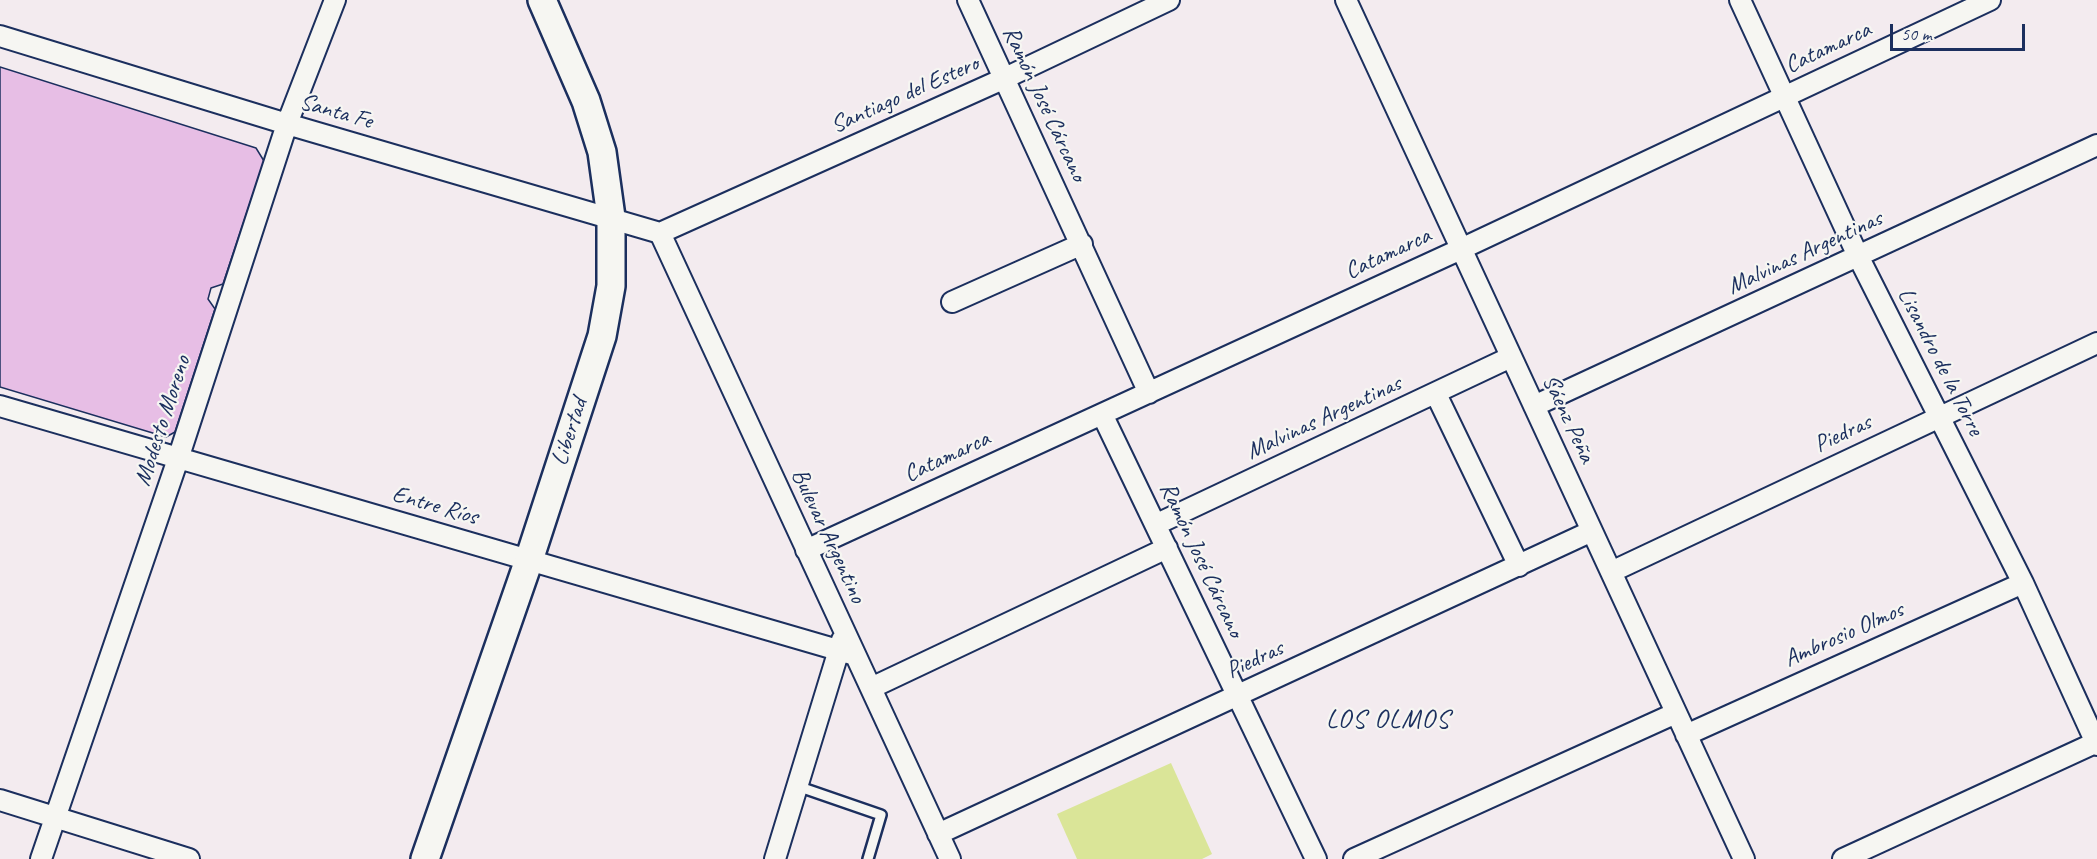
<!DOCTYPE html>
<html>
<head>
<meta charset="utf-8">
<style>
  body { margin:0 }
  #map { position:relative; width:2097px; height:859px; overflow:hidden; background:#f3ebef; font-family:Caveat,sans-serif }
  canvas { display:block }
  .scale { position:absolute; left:1890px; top:24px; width:135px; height:27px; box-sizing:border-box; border:3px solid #1b2f5e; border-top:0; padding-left:8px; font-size:18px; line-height:21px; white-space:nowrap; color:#1b2f5e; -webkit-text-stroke:4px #f6f6f2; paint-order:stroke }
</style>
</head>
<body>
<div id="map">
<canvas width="2097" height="859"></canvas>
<div class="scale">50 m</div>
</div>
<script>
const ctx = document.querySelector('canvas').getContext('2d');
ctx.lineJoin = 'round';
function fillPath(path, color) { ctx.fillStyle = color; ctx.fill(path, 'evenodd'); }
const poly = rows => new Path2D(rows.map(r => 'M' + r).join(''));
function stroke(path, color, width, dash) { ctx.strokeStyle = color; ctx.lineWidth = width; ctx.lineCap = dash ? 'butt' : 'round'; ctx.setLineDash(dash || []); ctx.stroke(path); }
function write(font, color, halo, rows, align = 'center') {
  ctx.font = font + ' Caveat,sans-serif'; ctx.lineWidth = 4.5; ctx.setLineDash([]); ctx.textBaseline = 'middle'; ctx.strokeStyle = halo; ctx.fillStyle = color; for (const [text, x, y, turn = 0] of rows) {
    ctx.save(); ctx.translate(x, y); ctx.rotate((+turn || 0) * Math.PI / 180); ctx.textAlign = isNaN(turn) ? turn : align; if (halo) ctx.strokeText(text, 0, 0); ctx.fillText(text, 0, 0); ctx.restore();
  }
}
fillPath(poly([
  [1171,763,1212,854,1202,859,1077,859,1057,814]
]), '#dae598');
const building = poly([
  [0,67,256,148,264,161,223,284,211,288,208,299,215,309,175,432,166,437,0,387,0,67]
]);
fillPath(building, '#e7bee5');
stroke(building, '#1b2f5e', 1.5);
const service = poly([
  [797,786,881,815,868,859]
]);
const minor = poly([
  [968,0,1149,393],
  [1346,0,1744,859],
  [1740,0,1858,256,2023,583,2097,745],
  [0,36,287,124,660,233],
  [660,233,950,859],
  [660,233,1003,79,1169,0],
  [952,302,1082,244],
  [1436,394,1519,566],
  [0,406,855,655],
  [1534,406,2097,145],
  [1102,414,1316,859],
  [1157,524,1511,357],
  [806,550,1461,249,1990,0],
  [1611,572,2097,343],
  [871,688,1167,548],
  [1686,735,2023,583],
  [0,800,189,859],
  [938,834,1592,531],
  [41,859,178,459,287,124,335,0],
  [775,859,842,640],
  [1354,859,1676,713],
  [1843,859,2097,742]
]);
const secondary = poly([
  [425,859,529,560,602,336,611,286,611,217,602,152,586,101,542,0]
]);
stroke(service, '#1b2f5e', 14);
stroke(minor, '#1b2f5e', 24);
stroke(secondary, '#1b2f5e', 32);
stroke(service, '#f6f6f2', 9);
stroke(minor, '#f6f6f2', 20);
stroke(secondary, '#f6f6f2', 27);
write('24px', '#1b2f5e', '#f6f6f2', [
  ["Catamarca",1828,48,-25],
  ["Santiago del Estero",905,95,-24],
  ["Ramón José Cárcano",1044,104,65],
  ["Santa Fe",336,112,16],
  ["Malvinas Argentinas",1805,253,-25],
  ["Catamarca",1388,254,-25],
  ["Lisandro de la Torre",1940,362,63],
  ["Malvinas Argentinas",1324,418,-25],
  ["Sáenz Peña",1568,419,65],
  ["Modesto Moreno",163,421,-72],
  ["Libertad",570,432,-72],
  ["Piedras",1843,434,-25],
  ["Catamarca",947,457,-25],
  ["Entre Ríos",435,506,16],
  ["Bulevar Argentino",828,536,65],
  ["Ramón José Cárcano",1201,560,65],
  ["Ambrosio Olmos",1844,635,-24],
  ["Piedras",1255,660,-25]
]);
ctx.letterSpacing = '1.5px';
write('26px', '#1b2f5e', '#f6f6f2', [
  ["LOS OLMOS",1388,720]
]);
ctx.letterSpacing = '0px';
</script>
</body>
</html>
